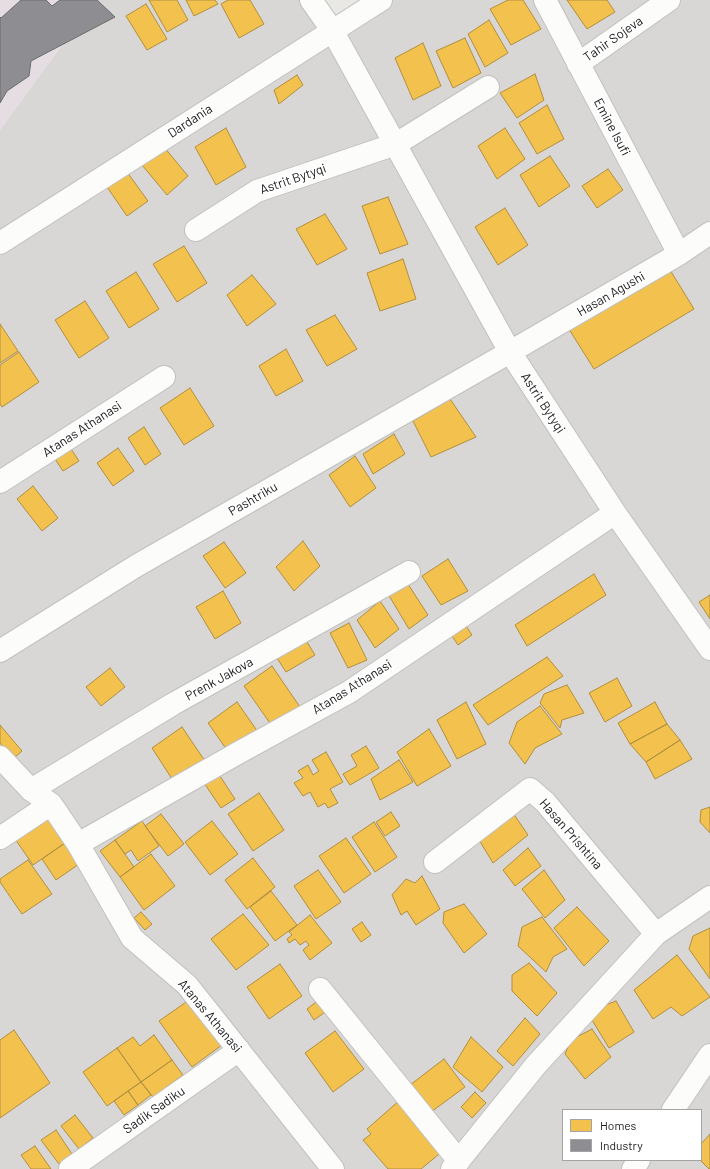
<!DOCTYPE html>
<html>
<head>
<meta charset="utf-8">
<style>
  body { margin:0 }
  #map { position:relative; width:710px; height:1169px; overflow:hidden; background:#e9e8e4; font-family:Barlow,sans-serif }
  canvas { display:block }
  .legend { position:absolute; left:562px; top:1109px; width:140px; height:52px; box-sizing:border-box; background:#fff; border:1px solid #a4a4a4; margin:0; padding:5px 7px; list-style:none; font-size:12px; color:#1b1b1b }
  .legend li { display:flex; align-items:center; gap:8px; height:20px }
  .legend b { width:20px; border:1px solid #a4a4a4 }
</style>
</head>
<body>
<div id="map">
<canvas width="710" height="1169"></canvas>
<ul class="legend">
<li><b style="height:11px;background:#f2c14e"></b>Homes</li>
<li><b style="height:11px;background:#8d8d92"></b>Industry</li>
</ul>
</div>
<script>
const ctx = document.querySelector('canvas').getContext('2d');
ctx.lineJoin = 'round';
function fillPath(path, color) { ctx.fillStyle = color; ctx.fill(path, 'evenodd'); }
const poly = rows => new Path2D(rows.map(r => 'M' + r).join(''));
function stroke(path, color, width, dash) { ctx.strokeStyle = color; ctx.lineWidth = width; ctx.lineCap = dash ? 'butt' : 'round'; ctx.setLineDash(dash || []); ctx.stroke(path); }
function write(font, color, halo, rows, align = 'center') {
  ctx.font = font + ' Barlow,sans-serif'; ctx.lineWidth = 4; ctx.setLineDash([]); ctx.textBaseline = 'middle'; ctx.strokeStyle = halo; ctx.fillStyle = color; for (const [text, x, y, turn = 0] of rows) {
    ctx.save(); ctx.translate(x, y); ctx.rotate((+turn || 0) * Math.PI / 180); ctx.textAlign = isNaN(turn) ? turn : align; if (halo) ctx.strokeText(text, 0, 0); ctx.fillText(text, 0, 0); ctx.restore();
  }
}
fillPath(poly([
  [95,0,302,0,326,34,379,0,710,0,710,1169,0,1169,0,130],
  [563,1110,701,1110,701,1160,563,1160]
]), '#d8d7d5');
fillPath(poly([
  [0,0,95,0,0,130]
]), '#e6dde2');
const homes = poly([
  [149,0,177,0,188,20,167,32,149,0],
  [186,0,215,0,218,4,194,16,186,0],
  [228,0,250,0,264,24,239,38,221,4,228,0],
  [508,0,523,0,541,29,511,45,490,9,508,0],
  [567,0,607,0,615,12,587,29,567,0],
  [146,4,167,39,147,50,126,16,146,4],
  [489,20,508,53,485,67,468,34,489,20],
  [465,38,481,73,453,88,436,51,465,38],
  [423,43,441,86,413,100,395,58,423,43],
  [535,74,544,100,517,118,500,93,535,74],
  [297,75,303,85,279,104,274,90,297,75],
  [547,105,564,139,537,154,519,123,547,105],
  [226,128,246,167,216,185,195,147,226,128],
  [505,128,525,159,497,179,478,146,505,128],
  [164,147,188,176,167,195,142,165,164,147],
  [550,156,570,186,539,207,520,175,550,156],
  [608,169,623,190,597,208,582,186,608,169],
  [127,172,148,201,127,216,107,187,127,172],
  [388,197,408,244,380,254,362,206,388,197],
  [505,208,528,245,498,265,475,227,505,208],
  [325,214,347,249,317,265,296,229,325,214],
  [184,246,207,283,177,302,153,264,184,246],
  [403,259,416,299,380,311,367,273,403,259],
  [667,265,694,309,594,369,567,326,667,265],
  [136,272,159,309,129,328,106,291,136,272],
  [252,275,276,304,247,326,227,295,252,275],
  [85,301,109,338,79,358,55,320,85,301],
  [335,315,357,349,327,366,306,330,335,315],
  [0,324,18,351,0,363,0,324],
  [286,349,303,381,276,396,259,366,286,349],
  [19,352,39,382,2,407,0,404,0,365,19,352],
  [190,388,214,426,184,445,160,408,190,388],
  [450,399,476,437,431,457,413,421,450,399],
  [144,427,161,454,145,465,128,438,144,427],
  [394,434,405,454,373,474,363,454,394,434],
  [118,448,134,471,113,486,97,463,118,448],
  [71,449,79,461,63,471,55,459,71,449],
  [355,456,376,488,350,507,329,475,355,456],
  [33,486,58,518,42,531,17,499,33,486],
  [303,541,320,566,294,591,276,567,303,541],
  [224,542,246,573,225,588,203,556,224,542],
  [448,559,468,591,441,605,422,576,448,559],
  [594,574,606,595,527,646,515,625,594,574],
  [406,581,428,615,409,629,388,594,406,581],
  [223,591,241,623,215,639,196,607,223,591],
  [710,595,710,619,699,602,710,595],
  [380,601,399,629,375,648,357,620,380,601],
  [462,620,472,635,458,645,448,630,462,620],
  [349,623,367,660,348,668,330,633,349,623],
  [304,637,315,655,286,672,275,655,304,637],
  [547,657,563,676,488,725,473,705,547,657],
  [272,666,300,707,272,726,244,686,272,666],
  [110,668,125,687,101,706,86,687,110,668],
  [617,678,632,706,605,722,589,693,617,678],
  [567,685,584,713,562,720,560,728,540,703,544,694,567,685],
  [237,702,258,732,229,753,208,723,237,702],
  [466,702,486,744,457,759,437,720,466,702],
  [655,702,667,724,630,744,618,723,655,702],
  [540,706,562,734,535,748,525,764,509,743,517,722,540,706],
  [667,724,680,740,646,762,630,744,667,724],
  [0,725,22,751,13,759,0,743,0,725],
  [182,727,205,761,174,782,152,748,182,727],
  [429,729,451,766,417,786,397,752,429,729],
  [680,740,692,759,655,779,646,762,680,740],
  [366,746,379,768,350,785,343,774,357,766,351,755,366,746],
  [326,752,343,782,330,789,338,803,328,808,325,803,318,807,310,792,303,796,294,783,303,778,298,771,308,765,313,775,319,771,312,760,326,752],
  [399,760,413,782,380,800,371,779,399,760],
  [218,773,235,799,221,808,204,783,218,773],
  [259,793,284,830,253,851,228,814,259,793],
  [710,807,710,833,700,822,701,810,710,807],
  [391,812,400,826,385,836,376,822,391,812],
  [513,813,528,835,493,863,476,835,513,813],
  [45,814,65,843,33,865,13,836,45,814],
  [161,814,184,844,168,856,145,826,161,814],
  [142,821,159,846,138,861,131,850,125,854,115,840,142,821],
  [212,821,238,854,210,875,185,842,212,821],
  [374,822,397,857,375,872,352,837,374,822],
  [346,838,371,874,344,893,319,856,346,838],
  [115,840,134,867,120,877,100,851,115,840],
  [65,843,79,864,56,880,42,859,65,843],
  [528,848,541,866,515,886,503,870,528,848],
  [151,854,175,886,144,910,120,877,151,854],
  [253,858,275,887,247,909,225,880,253,858],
  [28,860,52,894,22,914,0,882,0,879,28,860],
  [318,870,341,902,316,919,294,886,318,870],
  [544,870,565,900,545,918,522,889,544,870],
  [422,876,440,909,416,925,407,911,401,915,392,895,406,879,415,883,422,876],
  [271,891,297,925,275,941,250,907,271,891],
  [464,904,487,934,464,953,443,923,444,912,464,904],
  [577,907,609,941,584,966,554,928,577,907],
  [141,912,152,924,145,930,134,918,141,912],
  [243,914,269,945,236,970,211,939,243,914],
  [310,915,332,943,310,960,303,950,309,945,306,941,300,945,295,939,289,943,287,939,292,935,289,932,310,915],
  [542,917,567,949,553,957,546,972,518,946,522,927,542,917],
  [362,922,371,935,361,942,352,929,362,922],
  [710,928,710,979,689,949,693,936,710,928],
  [677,955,710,997,682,1016,671,1007,653,1019,634,990,677,955],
  [529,963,557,993,537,1016,512,991,512,975,529,963],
  [280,964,302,996,269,1019,247,987,280,964],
  [320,999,328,1010,314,1020,307,1009,320,999],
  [189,1000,222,1045,192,1067,159,1021,189,1000],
  [616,1001,634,1032,609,1048,592,1020,595,1009,616,1001],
  [525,1018,540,1034,513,1066,497,1051,525,1018],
  [592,1029,611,1057,585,1079,565,1054,571,1040,592,1029],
  [14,1030,50,1083,0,1118,0,1040,14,1030],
  [335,1031,364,1069,333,1092,305,1053,335,1031],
  [154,1035,172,1060,141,1082,117,1048,133,1037,140,1046,154,1035],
  [471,1037,503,1067,482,1092,453,1067,471,1037],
  [117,1048,141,1082,107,1106,83,1072,117,1048],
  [444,1059,465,1087,431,1112,410,1085,444,1059],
  [172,1060,183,1075,153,1097,141,1082,172,1060],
  [141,1082,151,1095,138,1105,128,1091,141,1082],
  [128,1091,138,1105,124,1115,114,1101,128,1091],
  [475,1092,486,1103,472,1118,461,1107,475,1092],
  [401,1099,444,1150,421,1169,388,1169,363,1140,371,1134,367,1129,401,1099],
  [75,1115,93,1138,79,1149,61,1126,75,1115],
  [56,1130,72,1154,59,1164,41,1140,56,1130],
  [710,1134,710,1169,709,1169,700,1160,701,1144,710,1134],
  [35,1146,51,1169,31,1169,21,1155,35,1146]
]);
fillPath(homes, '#f2c14e');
stroke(homes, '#b28f3f', 1);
const industry = poly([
  [21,0,46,0,52,6,60,0,97,0,115,17,31,61,29,76,7,91,0,103,0,17,1,18,21,0]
]);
fillPath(industry, '#8d8d92');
stroke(industry, '#6b6b6e', 1);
const minor = poly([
  [311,0,332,30,510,352,615,513,710,649],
  [545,0,679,254],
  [578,64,669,0],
  [196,230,257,191,396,144,488,87],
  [0,243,381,0],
  [0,482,164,377],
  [0,651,136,566,510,352,679,254,710,233],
  [0,757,31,790,51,804,78,844,132,938,187,985,333,1169],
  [31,790,173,704,409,572],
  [0,838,51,804],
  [78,844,238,753,349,692,615,513],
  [435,862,530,789,545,802,656,934],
  [320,989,459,1161],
  [673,1110,710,1055],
  [70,1169,239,1050],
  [452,1169,536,1065,656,934,710,897],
  [633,1169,639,1160]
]);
stroke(minor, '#c0c0be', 24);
stroke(minor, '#fcfcfb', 22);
write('13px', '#1b1b1b', '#fff', [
  ["Tahir Sojeva",613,39,-35],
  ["Dardania",190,121,-33],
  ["Emine Isufi",612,127,62],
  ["Astrit Bytyqi",293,179,-19],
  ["Hasan Agushi",611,294,-30],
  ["Astrit Bytyqi",543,403,57],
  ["Atanas Athanasi",82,429,-33],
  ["Pashtriku",253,499,-30],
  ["Prenk Jakova",219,679,-29],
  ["Atanas Athanasi",352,687,-32],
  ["Hasan Prishtina",571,834,49],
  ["Atanas Athanasi",210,1016,50],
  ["Sadik Sadiku",154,1110,-35]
]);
</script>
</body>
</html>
